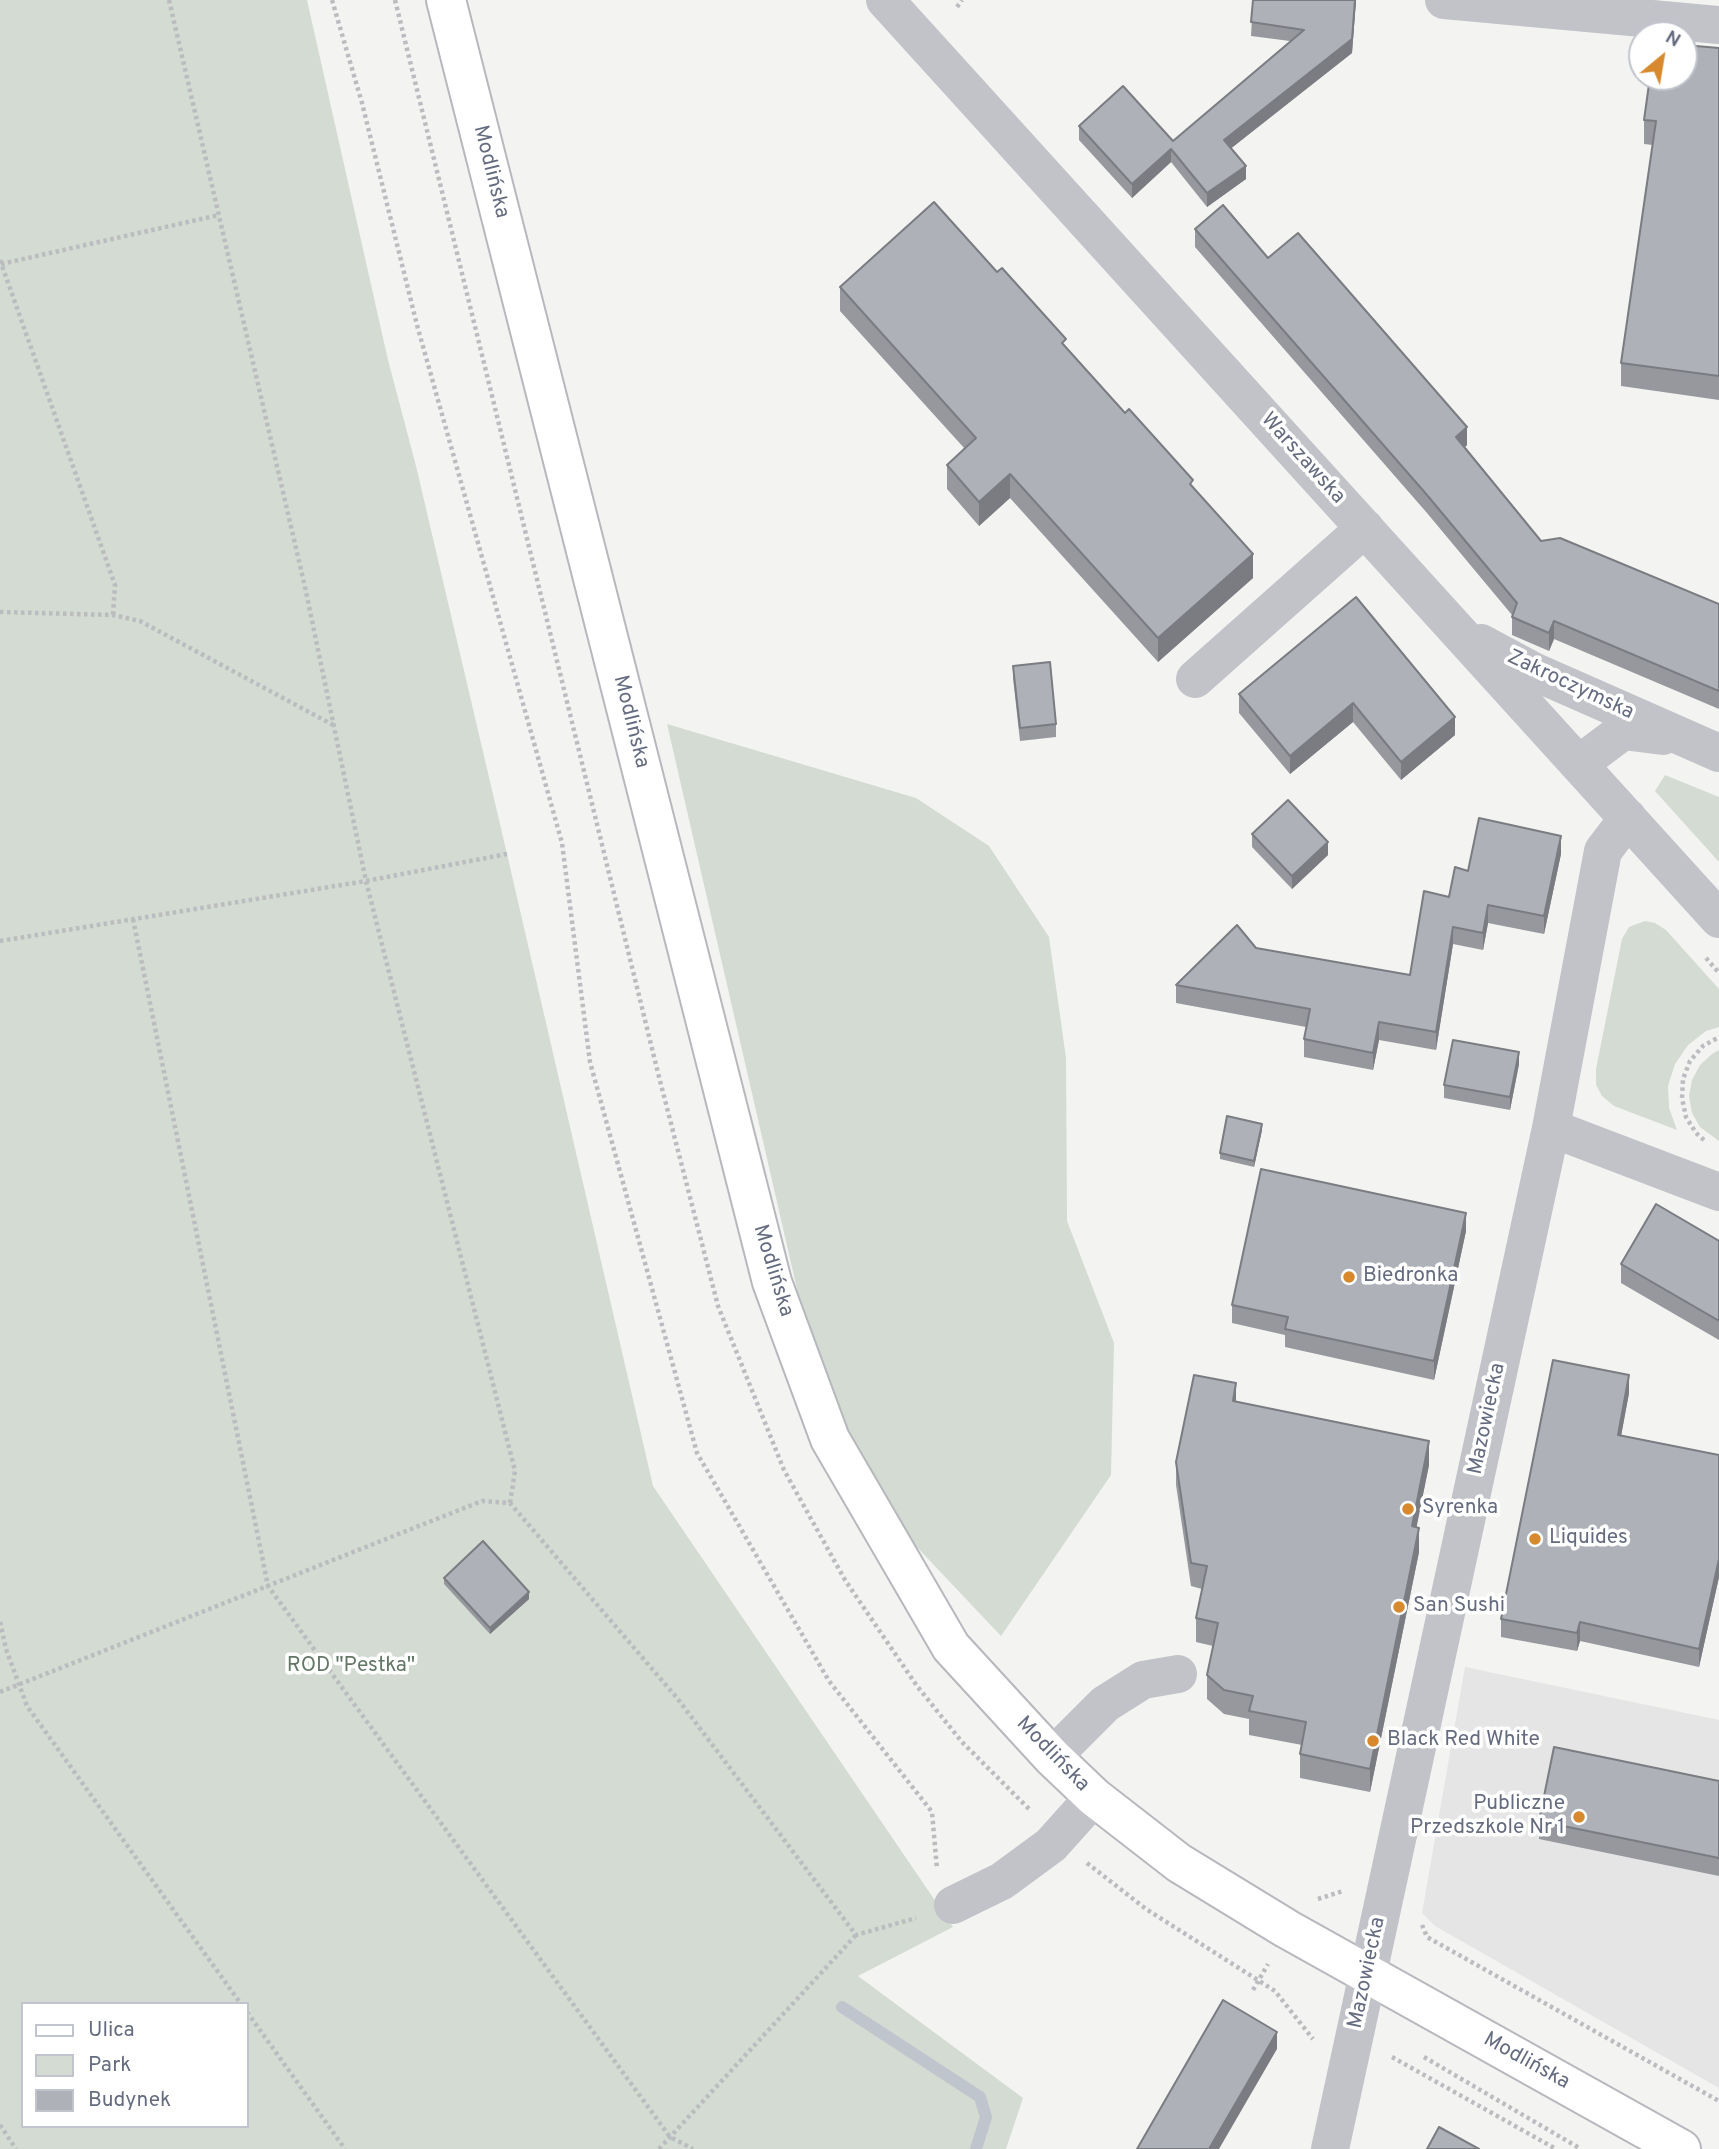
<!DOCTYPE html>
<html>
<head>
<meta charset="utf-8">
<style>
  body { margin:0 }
  #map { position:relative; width:1719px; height:2149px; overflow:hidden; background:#f3f4f1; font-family:Overpass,sans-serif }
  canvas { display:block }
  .legend { position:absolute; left:21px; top:2002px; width:228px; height:126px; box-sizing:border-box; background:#fff; border:2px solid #c1c4cc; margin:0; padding:9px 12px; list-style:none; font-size:21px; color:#656c80 }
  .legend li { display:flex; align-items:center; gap:14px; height:35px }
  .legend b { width:35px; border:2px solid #c1c4cc }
  .north { position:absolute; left:1628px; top:21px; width:70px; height:70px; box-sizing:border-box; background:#fff; border:2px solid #c1c4cc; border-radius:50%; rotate:30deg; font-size:19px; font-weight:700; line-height:28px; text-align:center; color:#656c80 }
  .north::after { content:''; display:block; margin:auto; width:24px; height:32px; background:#d8892d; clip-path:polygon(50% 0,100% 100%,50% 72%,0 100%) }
</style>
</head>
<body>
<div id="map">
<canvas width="1719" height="2149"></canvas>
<ul class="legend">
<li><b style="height:9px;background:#fff"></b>Ulica</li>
<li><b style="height:19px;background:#d3dbd2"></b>Park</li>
<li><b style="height:19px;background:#aeb1b8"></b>Budynek</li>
</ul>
<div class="north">N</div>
</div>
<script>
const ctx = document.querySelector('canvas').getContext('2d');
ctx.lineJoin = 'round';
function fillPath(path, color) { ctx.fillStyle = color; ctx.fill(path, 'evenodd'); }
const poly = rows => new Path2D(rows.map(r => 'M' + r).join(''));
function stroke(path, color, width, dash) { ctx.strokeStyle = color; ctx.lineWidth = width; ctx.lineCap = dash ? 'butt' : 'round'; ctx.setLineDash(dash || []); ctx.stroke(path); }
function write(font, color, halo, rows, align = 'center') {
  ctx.font = font + ' Overpass,sans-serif'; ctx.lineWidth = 7; ctx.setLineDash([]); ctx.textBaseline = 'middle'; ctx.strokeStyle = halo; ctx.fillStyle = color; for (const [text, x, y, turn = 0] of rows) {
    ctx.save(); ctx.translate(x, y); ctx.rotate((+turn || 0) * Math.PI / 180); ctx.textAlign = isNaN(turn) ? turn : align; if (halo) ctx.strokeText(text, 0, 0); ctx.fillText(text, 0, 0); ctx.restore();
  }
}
fillPath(poly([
  [1465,1667,1719,1720,1719,2088,1435,1926,1422,1913]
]), '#e4e5e4');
fillPath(poly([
  [0,0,307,0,388,360,416,466,507,854,653,1486,953,1927,858,1976,1023,2098,1006,2149,0,2149],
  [23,2004,247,2004,247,2126,23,2126],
  [667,724,916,798,989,846,1049,937,1066,1058,1067,1221,1114,1343,1111,1475,1001,1636,914,1544,844,1428,797,1289],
  [1665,775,1719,797,1719,862,1655,791],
  [1645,921,1655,923,1666,930,1719,989,1719,1027,1706,1031,1688,1045,1675,1064,1668,1086,1669,1108,1677,1130,1614,1106,1602,1096,1596,1085,1596,1069,1622,939,1629,927],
  [1719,1050,1719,1141,1700,1127,1692,1113,1689,1096,1692,1080,1700,1065,1712,1054]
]), '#d3dbd2');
stroke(poly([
  [842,2007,980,2097,986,2117,976,2149]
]), '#bfc5cd', 12);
const major = poly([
  [446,0,772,1282,830,1439,951,1647,1052,1757,1094,1797,1179,1863,1287,1929,1681,2149]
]);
stroke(major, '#b7b8bd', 42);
stroke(poly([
  [169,0,305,587,366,881,515,1471,510,1503],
  [332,0,362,103,417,325,562,843,590,1062,697,1453,829,1681,932,1812,937,1869],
  [395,0,657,1069,718,1306,784,1470,845,1580,917,1686,962,1742,1029,1809],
  [957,7,962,0],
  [0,260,115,585,113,615],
  [1,264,219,215],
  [0,612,113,615,140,621,335,726],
  [133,919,268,1586,670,2137,693,2149],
  [0,941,366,881,507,854],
  [1706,958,1719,973],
  [1704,1140,1696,1133,1686,1117,1682,1098,1683,1079,1690,1061,1703,1046,1719,1037],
  [0,1622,6,1649,27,1706,241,2004],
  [0,1692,482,1501,510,1503,677,1698,856,1935,916,1918],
  [1087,1863,1146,1909,1275,1991,1313,2039],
  [1318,1899,1343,1891],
  [1422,1925,1427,1937,1719,2101],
  [1253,1990,1268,1964],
  [247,2012,345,2149],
  [1392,2057,1556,2149],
  [1424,2057,1581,2149],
  [0,2125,16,2149],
  [659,2149,856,1935]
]), '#bbbcbf', 4.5, [3.5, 3.5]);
stroke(poly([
  [885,0,1719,919],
  [1444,0,1719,25],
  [1481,643,1535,672,1719,753],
  [1195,679,1365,528],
  [1579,764,1623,731,1663,736],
  [1551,1128,1719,1192],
  [1052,1757,1105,1704,1143,1680,1178,1674],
  [953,1905,1002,1881,1051,1845,1094,1797],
  [1330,2149,1551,1128,1603,851,1628,818]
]), '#c2c3c8', 38);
stroke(major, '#fff', 38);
fillPath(poly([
  [1253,0,1356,0,1352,53,1231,148,1246,179,1207,207,1171,162,1132,198,1079,140,1079,126,1173,141,1290,41,1251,36],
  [1719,48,1719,400,1621,386,1621,363,1653,145,1644,144,1644,120],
  [1195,229,1268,258,1467,445,1465,447,1541,541,1719,604,1719,709,1554,639,1549,651,1512,635,1512,615,1427,513,1195,247],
  [840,287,1066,347,1193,488,1253,578,1158,662,1010,498,979,526,947,489,947,465,965,449,840,311],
  [1356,597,1455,735,1401,780,1353,722,1290,774,1239,713,1239,694],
  [1013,666,1056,724,1056,737,1020,741,1013,678],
  [1252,834,1328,855,1292,889,1252,847],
  [1561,854,1544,934,1488,923,1483,950,1453,944,1436,1050,1379,1040,1373,1070,1304,1057,1304,1039,1306,1027,1176,1003,1176,985,1410,975,1449,897,1468,871],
  [1519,1064,1510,1110,1444,1098,1444,1085],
  [1262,1130,1254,1167,1220,1159,1220,1153],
  [1466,1231,1434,1380,1285,1347,1285,1335,1232,1323,1232,1305],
  [1719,1241,1719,1340,1621,1283,1621,1264],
  [1629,1393,1621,1435,1719,1455,1719,1577,1699,1667,1580,1641,1577,1651,1501,1637,1501,1619],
  [1236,1402,1429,1465,1416,1527,1419,1552,1370,1792,1300,1778,1300,1754,1302,1745,1249,1735,1249,1719,1224,1714,1207,1699,1207,1675,1213,1646,1196,1642,1196,1618,1202,1589,1191,1586,1176,1485,1176,1462],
  [444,1578,529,1599,490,1634,444,1584],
  [1719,1781,1719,1876,1539,1839,1539,1821]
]), '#96989e');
fillPath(poly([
  [1355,0,1356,0,1352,53,1224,154,1224,140],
  [1171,149,1171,162,1132,198,1132,184],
  [1246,166,1246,179,1207,207,1207,193],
  [1467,427,1467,445,1456,455,1456,437],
  [1010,474,1010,498,979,526,979,502],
  [1253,554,1253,578,1158,662,1158,638],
  [1554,621,1554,639,1549,651,1549,633],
  [1353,703,1353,722,1290,774,1290,756],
  [1455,717,1455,735,1401,780,1401,762],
  [1561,836,1561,854,1544,934,1544,916],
  [1328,842,1328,855,1292,889,1292,876],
  [1488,905,1488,923,1483,950,1483,933],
  [1453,927,1453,944,1436,1050,1436,1032],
  [1379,1022,1379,1040,1373,1070,1373,1053],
  [1519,1052,1519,1064,1510,1110,1510,1097],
  [1262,1124,1262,1130,1254,1167,1254,1161],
  [1466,1213,1466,1231,1434,1380,1434,1361],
  [1629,1375,1629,1393,1618,1453,1618,1435],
  [1236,1383,1236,1407,1233,1401],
  [1429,1441,1429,1465,1412,1550,1412,1526],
  [1419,1528,1419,1552,1370,1792,1370,1769],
  [1719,1559,1719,1577,1699,1667,1699,1649],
  [529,1592,529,1599,490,1634,490,1628],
  [1580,1622,1580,1641,1577,1651,1577,1633],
  [1277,2032,1277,2049,1219,2149,1209,2149]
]), '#7a7c81');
const building = poly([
  [1253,0,1355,0,1352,39,1224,140,1246,166,1207,193,1171,149,1132,184,1079,126,1123,86,1173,141,1304,30,1251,22,1253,0],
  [1684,45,1719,48,1719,376,1621,363,1656,121,1644,120,1650,77,1684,77,1684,45],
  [934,202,997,272,1002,268,1066,339,1062,343,1125,413,1129,409,1193,480,1190,484,1253,554,1158,638,1010,474,979,502,947,465,976,438,840,287,934,202],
  [1223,205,1268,258,1298,233,1467,427,1456,437,1541,541,1560,538,1719,604,1719,691,1554,621,1549,633,1512,617,1517,603,1427,495,1195,229,1223,205],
  [1356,597,1455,717,1401,762,1353,703,1290,756,1239,694,1356,597],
  [1050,662,1056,724,1020,728,1013,666,1050,662],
  [1288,800,1328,842,1292,876,1252,834,1288,800],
  [1479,818,1561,836,1544,916,1488,905,1483,933,1453,927,1436,1032,1379,1022,1373,1053,1304,1039,1310,1009,1176,985,1237,925,1256,948,1410,975,1424,891,1449,897,1455,867,1468,871,1479,818],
  [1453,1040,1519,1052,1510,1097,1444,1085,1453,1040],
  [1227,1116,1262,1124,1254,1161,1220,1153,1227,1116],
  [1261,1169,1466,1213,1434,1361,1285,1329,1288,1317,1232,1305,1261,1169],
  [1656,1204,1719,1241,1719,1321,1621,1264,1656,1204],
  [1553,1360,1629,1375,1618,1435,1719,1455,1719,1559,1699,1649,1580,1622,1577,1633,1501,1619,1553,1360],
  [1194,1375,1236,1383,1233,1401,1429,1441,1412,1526,1419,1528,1370,1769,1300,1754,1306,1722,1249,1711,1253,1696,1224,1690,1207,1675,1218,1623,1196,1618,1207,1566,1191,1563,1176,1462,1194,1375],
  [483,1541,529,1592,490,1628,444,1578,483,1541],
  [1554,1747,1719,1781,1719,1858,1539,1821,1554,1747],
  [1223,2000,1277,2032,1209,2149,1137,2149,1223,2000],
  [1439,2127,1479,2149,1427,2149,1439,2127]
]);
fillPath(building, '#aeb1b8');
stroke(building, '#7a7c81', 2);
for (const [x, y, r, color] of [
  [1349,1277,7,"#d8892d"],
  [1408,1509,7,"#d8892d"],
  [1535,1539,7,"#d8892d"],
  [1399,1607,7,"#d8892d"],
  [1373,1741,7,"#d8892d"],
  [1579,1817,7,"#d8892d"]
]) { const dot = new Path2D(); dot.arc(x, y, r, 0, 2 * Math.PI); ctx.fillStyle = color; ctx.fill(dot); stroke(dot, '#fff', 2.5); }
write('21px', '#656c80', '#fff', [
  ["Modlińska",490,172,76],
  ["Warszawska",1302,459,48],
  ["Zakroczymska",1570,686,25],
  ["Modlińska",630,722,76],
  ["Modlińska",772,1271,73],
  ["Mazowiecka",1488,1419,-78],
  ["Modlińska",1052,1755,46],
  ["Mazowiecka",1368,1973,-78],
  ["Modlińska",1526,2062,29]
]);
write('21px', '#656c80', '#fff', [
  ["Biedronka",1363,1277],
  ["Syrenka",1422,1509],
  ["Liquides",1549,1539],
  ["San Sushi",1413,1607],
  ["Black Red White",1387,1741],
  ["Publiczne",1565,1805,"right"],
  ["Przedszkole Nr 1",1565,1829,"right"]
], 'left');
write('21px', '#637765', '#fff', [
  ["ROD \"Pestka\"",351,1667]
]);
</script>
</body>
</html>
